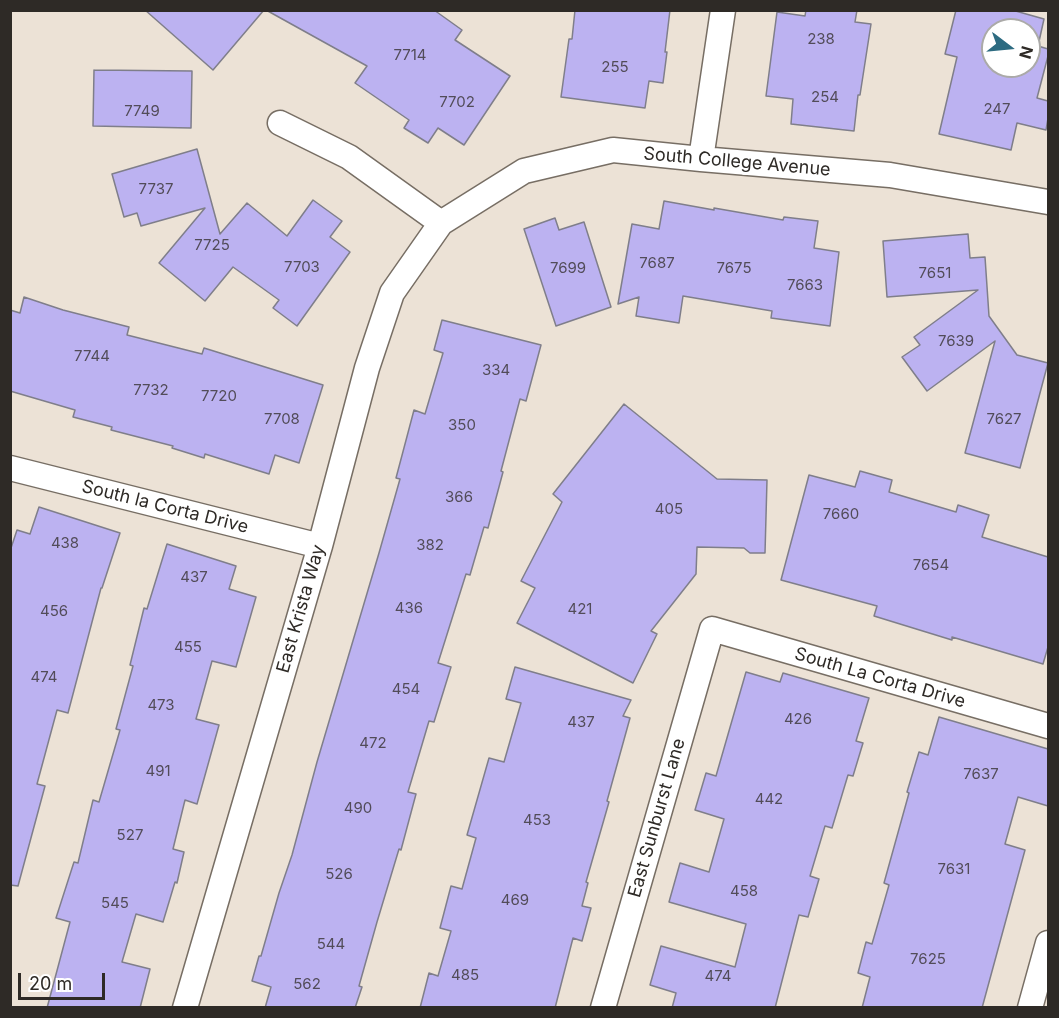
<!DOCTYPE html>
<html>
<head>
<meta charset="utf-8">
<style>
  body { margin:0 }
  #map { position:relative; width:1059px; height:1018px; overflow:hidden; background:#ece2d6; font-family:Inter,sans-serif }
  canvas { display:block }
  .frame { position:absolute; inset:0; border:12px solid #2e2a26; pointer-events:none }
  .north { position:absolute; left:981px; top:18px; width:60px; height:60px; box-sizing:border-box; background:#fff; border:2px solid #abaaa8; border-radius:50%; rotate:106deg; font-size:16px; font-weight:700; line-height:24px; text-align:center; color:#2e2a26 }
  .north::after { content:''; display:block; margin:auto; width:21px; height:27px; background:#2d6b81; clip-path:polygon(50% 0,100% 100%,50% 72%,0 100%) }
  .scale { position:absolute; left:18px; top:973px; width:87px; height:27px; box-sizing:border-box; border:3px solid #2e2a26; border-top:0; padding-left:8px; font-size:18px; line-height:21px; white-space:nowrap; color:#2e2a26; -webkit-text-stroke:4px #fff; paint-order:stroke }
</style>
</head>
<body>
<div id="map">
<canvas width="1059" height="1018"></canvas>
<div class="frame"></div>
<div class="north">N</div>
<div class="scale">20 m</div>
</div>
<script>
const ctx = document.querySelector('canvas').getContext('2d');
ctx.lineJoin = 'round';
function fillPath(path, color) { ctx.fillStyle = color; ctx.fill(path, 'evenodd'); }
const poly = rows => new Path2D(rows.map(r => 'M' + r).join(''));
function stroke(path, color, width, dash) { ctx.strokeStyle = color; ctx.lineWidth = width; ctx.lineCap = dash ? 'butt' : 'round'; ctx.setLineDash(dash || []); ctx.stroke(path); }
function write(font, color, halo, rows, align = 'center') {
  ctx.font = font + ' Inter,sans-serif'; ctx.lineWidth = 6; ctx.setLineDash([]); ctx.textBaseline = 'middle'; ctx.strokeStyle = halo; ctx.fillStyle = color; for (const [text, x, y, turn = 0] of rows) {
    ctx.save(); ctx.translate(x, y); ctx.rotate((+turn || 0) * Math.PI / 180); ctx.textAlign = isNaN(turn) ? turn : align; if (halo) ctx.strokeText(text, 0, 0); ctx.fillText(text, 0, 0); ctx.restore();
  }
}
const building = poly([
  [145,10,264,10,213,70,145,10],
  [266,10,434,10,462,30,455,40,510,76,464,145,438,128,428,143,404,128,409,120,355,83,367,66,266,10],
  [575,10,670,10,665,52,667,52,663,83,649,81,645,108,561,97,569,39,572,39,575,10],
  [806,10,857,10,855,22,871,24,860,95,858,95,854,131,791,124,793,99,766,96,777,12,805,16,806,10],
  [956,10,1012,10,1044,19,1038,46,1048,49,1048,56,1037,98,1048,101,1048,118,1046,130,1017,123,1011,150,939,134,957,57,945,54,956,10],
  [993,30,1029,30,1029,66,993,66,993,30],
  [94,70,192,71,191,128,93,126,94,70],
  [197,149,220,234,247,203,287,236,313,200,342,221,330,237,350,252,297,326,273,308,279,300,233,267,205,301,159,263,205,208,141,226,137,213,124,217,112,174,197,149],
  [664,201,714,210,714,208,783,220,784,217,818,221,814,248,839,252,830,326,771,318,772,311,683,296,679,323,636,316,639,297,618,304,632,224,659,229,664,201],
  [555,218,559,230,584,222,611,307,556,326,524,229,555,218],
  [968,234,970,258,985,257,989,316,1017,355,1048,363,1020,468,965,453,995,341,927,391,902,357,920,345,914,337,978,290,887,297,883,241,968,234],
  [24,297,63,310,129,327,127,335,202,354,204,348,323,385,299,463,275,455,269,474,205,454,204,458,172,448,173,446,111,430,112,427,73,417,75,410,10,391,10,310,20,313,24,297],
  [442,320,541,345,526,401,520,399,501,471,503,472,488,528,484,527,470,575,466,574,438,663,451,667,434,722,429,721,408,792,416,794,401,850,399,849,377,922,359,986,362,987,355,1008,265,1008,271,987,252,981,259,956,261,956,279,893,292,855,317,762,379,553,400,479,396,478,414,410,425,414,443,353,434,350,442,320],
  [624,404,717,479,767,480,765,553,750,553,744,548,697,547,696,574,651,631,657,634,633,683,517,623,535,588,521,581,562,502,553,494,624,404],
  [860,471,892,480,889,492,956,512,958,505,989,515,982,537,1048,557,1048,647,1043,664,952,637,952,640,874,616,877,606,781,580,809,475,855,487,860,471],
  [39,507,120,533,102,588,101,588,68,713,57,710,37,784,45,786,18,886,10,885,10,551,17,530,30,534,39,507],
  [167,544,236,566,229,589,256,597,236,667,212,661,196,719,219,725,197,804,185,800,173,849,184,852,177,883,175,882,163,922,136,914,122,962,150,969,140,1008,47,1008,70,922,56,918,74,862,78,863,93,800,99,802,120,730,116,729,133,666,130,665,144,608,147,609,167,544],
  [515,667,631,700,623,716,630,718,607,801,609,802,586,882,588,883,582,906,591,908,582,941,573,938,555,1008,420,1008,429,973,438,976,451,931,440,928,451,886,462,889,476,838,467,835,489,758,504,762,521,703,506,699,515,667],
  [746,672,780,682,783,673,869,698,856,741,863,743,853,776,848,775,832,828,825,826,810,876,819,879,808,917,799,915,775,1008,672,1008,676,993,650,985,661,946,735,967,746,924,669,902,680,863,709,872,724,819,695,810,706,773,716,776,746,672],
  [939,717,1048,749,1048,806,1018,797,1005,844,1025,850,982,1008,862,1008,870,977,858,973,866,942,872,944,889,885,884,883,909,793,907,792,919,752,928,755,939,717]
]);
fillPath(building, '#bcb2f1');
stroke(building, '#7f7e8a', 1.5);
const street = poly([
  [280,123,349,157,441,223],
  [701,159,723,10],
  [10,468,320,546],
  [185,1008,320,546,367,368,392,293,441,223,524,171,613,150,701,159,890,175,1048,202],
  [603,1008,712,629,1048,726],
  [1030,1008,1048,943]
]);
stroke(street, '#776e64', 27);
stroke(street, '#fff', 24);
write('15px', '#524c59', null, [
  ["238",821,39],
  ["7714",410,55],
  ["255",615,67],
  ["254",825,97],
  ["7702",457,102],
  ["247",997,109],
  ["7749",142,111],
  ["7737",156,189],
  ["7725",212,245],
  ["7687",657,263],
  ["7703",302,267],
  ["7699",568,268],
  ["7675",734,268],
  ["7651",935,273],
  ["7663",805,285],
  ["7639",956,341],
  ["7744",92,356],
  ["334",496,370],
  ["7732",151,390],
  ["7720",219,396],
  ["7708",282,419],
  ["7627",1004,419],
  ["350",462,425],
  ["366",459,497],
  ["405",669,509],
  ["7660",841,514],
  ["438",65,543],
  ["382",430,545],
  ["7654",931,565],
  ["437",194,577],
  ["436",409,608],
  ["421",580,609],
  ["456",54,611],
  ["455",188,647],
  ["474",44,677],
  ["454",406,689],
  ["473",161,705],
  ["426",798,719],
  ["437",581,722],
  ["472",373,743],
  ["491",158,771],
  ["7637",981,774],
  ["442",769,799],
  ["490",358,808],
  ["453",537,820],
  ["527",130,835],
  ["7631",954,869],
  ["526",339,874],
  ["458",744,891],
  ["469",515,900],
  ["545",115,903],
  ["544",331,944],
  ["7625",928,959],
  ["485",465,975],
  ["474",718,976],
  ["562",307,984]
]);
write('18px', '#2e2a26', '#fff', [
  ["South College Avenue",737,162,5],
  ["South la Corta Drive",165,507,14],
  ["East Krista Way",301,609,-74],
  ["South La Corta Drive",880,678,16],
  ["East Sunburst Lane",657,818,-74]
]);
</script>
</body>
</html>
